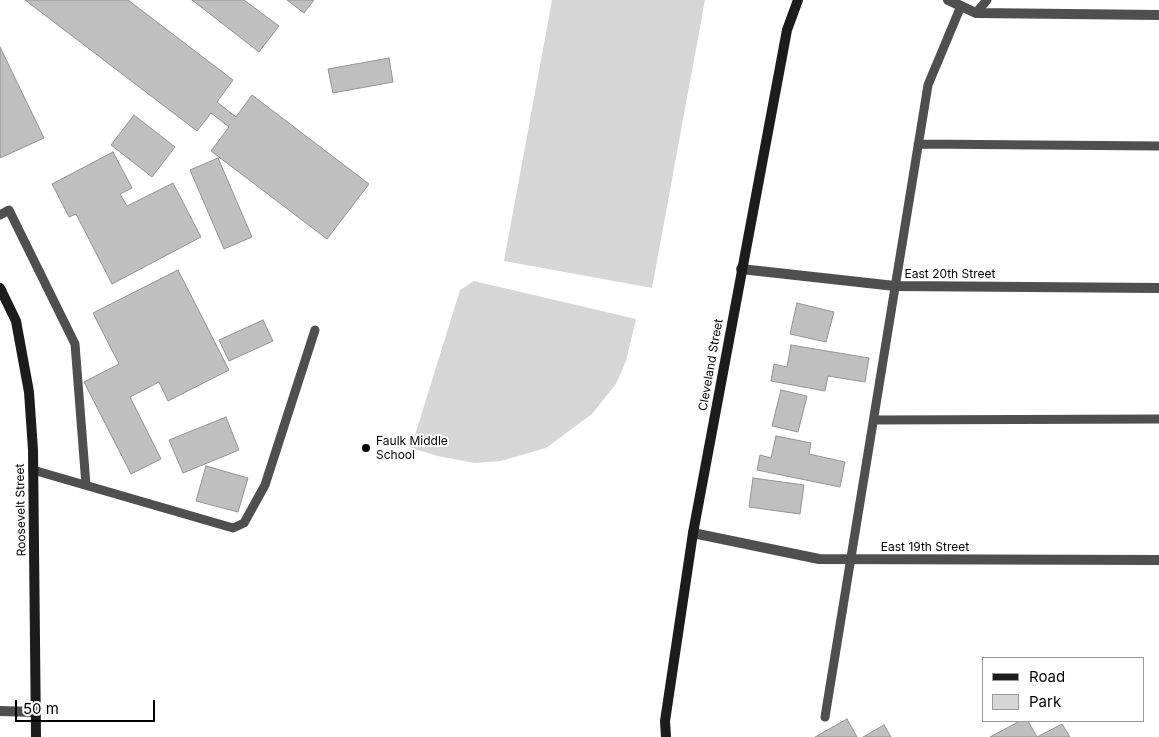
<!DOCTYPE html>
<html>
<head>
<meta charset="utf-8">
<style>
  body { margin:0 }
  #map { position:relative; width:1159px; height:737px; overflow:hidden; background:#fff; font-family:Inter,sans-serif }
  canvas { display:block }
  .legend { position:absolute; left:982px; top:657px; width:162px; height:65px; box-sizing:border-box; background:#fff; border:1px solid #999; margin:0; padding:6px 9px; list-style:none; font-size:15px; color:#000 }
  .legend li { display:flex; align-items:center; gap:10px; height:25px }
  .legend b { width:25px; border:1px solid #999 }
  .scale { position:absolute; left:15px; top:700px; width:140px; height:22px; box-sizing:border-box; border:2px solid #000; border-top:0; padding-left:6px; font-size:15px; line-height:18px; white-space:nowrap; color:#000; -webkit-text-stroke:4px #fff; paint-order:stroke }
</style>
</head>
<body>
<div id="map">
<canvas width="1159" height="737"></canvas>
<ul class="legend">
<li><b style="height:6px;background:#1c1c1c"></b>Road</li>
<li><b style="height:14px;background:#d6d6d6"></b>Park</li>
</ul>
<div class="scale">50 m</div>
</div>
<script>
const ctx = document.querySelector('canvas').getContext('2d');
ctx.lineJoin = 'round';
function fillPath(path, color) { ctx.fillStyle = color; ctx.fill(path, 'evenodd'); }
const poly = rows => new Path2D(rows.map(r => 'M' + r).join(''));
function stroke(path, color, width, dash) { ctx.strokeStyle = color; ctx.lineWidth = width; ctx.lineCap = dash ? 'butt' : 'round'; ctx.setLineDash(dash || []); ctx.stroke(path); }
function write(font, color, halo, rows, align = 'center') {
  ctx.font = font + ' Inter,sans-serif'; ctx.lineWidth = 4; ctx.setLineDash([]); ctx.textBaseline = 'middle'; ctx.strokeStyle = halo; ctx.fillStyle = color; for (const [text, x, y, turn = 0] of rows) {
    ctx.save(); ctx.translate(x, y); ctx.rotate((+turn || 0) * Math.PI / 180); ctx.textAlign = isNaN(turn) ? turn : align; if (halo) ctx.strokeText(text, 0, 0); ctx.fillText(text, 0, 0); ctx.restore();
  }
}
fillPath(poly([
  [552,0,705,0,652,288,504,261],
  [474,281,636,319,626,361,616,384,592,414,546,448,501,461,474,463,438,456,411,448,460,290]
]), '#d6d6d6');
const building = poly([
  [25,0,128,0,233,80,217,102,236,117,252,95,369,184,327,239,211,151,229,127,211,113,197,131,25,0],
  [192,0,244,0,279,26,259,52,192,0],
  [287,0,314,0,304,13,287,0],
  [0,47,44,138,0,158,0,47],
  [389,58,393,82,333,93,328,69,389,58],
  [134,115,175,147,152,177,111,145,134,115],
  [113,152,132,188,120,194,127,206,173,183,201,237,112,284,76,214,69,217,52,184,113,152],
  [218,158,252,237,224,249,190,170,218,158],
  [178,270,229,370,168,401,159,382,130,397,161,459,131,474,84,382,119,364,93,313,178,270],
  [797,303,834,312,826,342,790,334,797,303],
  [263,320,273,341,229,361,219,340,263,320],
  [791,345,869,358,865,382,828,376,825,391,771,381,774,364,787,367,791,345],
  [781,390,807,396,798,432,772,426,781,390],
  [226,417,239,450,183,473,169,440,226,417],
  [776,436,811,443,809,454,845,462,840,487,757,470,760,455,771,458,776,436],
  [206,466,248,478,238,512,196,501,206,466],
  [753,478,804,485,800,514,749,507,753,478],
  [847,719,857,737,815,737,847,719],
  [1020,721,1028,721,1037,737,1062,724,1070,737,990,737,1020,721],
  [884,725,891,737,863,737,884,725]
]);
fillPath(building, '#bfbfbf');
stroke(building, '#939393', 1);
stroke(poly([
  [976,13,987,0],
  [918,144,1159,146],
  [0,215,9,210,75,344,86,485],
  [874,420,1159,419],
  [33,470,233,528,244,523,265,485,315,330],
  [825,717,928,85,961,6]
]), '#4f4f4f', 9);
stroke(poly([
  [948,0,976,13,1159,15],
  [741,269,895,286,1159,288],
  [693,533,819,559,1159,560],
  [0,711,36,712]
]), '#4f4f4f', 10);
stroke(poly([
  [0,288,16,321,29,392,33,450,36,737],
  [666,737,665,721,693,533,787,30,798,0]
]), '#1c1c1c', 10);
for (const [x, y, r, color] of [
  [366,448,5,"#000"]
]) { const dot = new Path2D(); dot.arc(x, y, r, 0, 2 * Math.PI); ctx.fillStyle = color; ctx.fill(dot); stroke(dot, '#fff', 2); }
write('12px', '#000', '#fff', [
  ["East 20th Street",950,274],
  ["Cleveland Street",711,365,-80],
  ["Roosevelt Street",21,510,-91],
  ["East 19th Street",925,547]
]);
write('12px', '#000', '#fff', [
  ["Faulk Middle",376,441],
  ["School",376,455]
], 'left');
</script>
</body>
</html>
